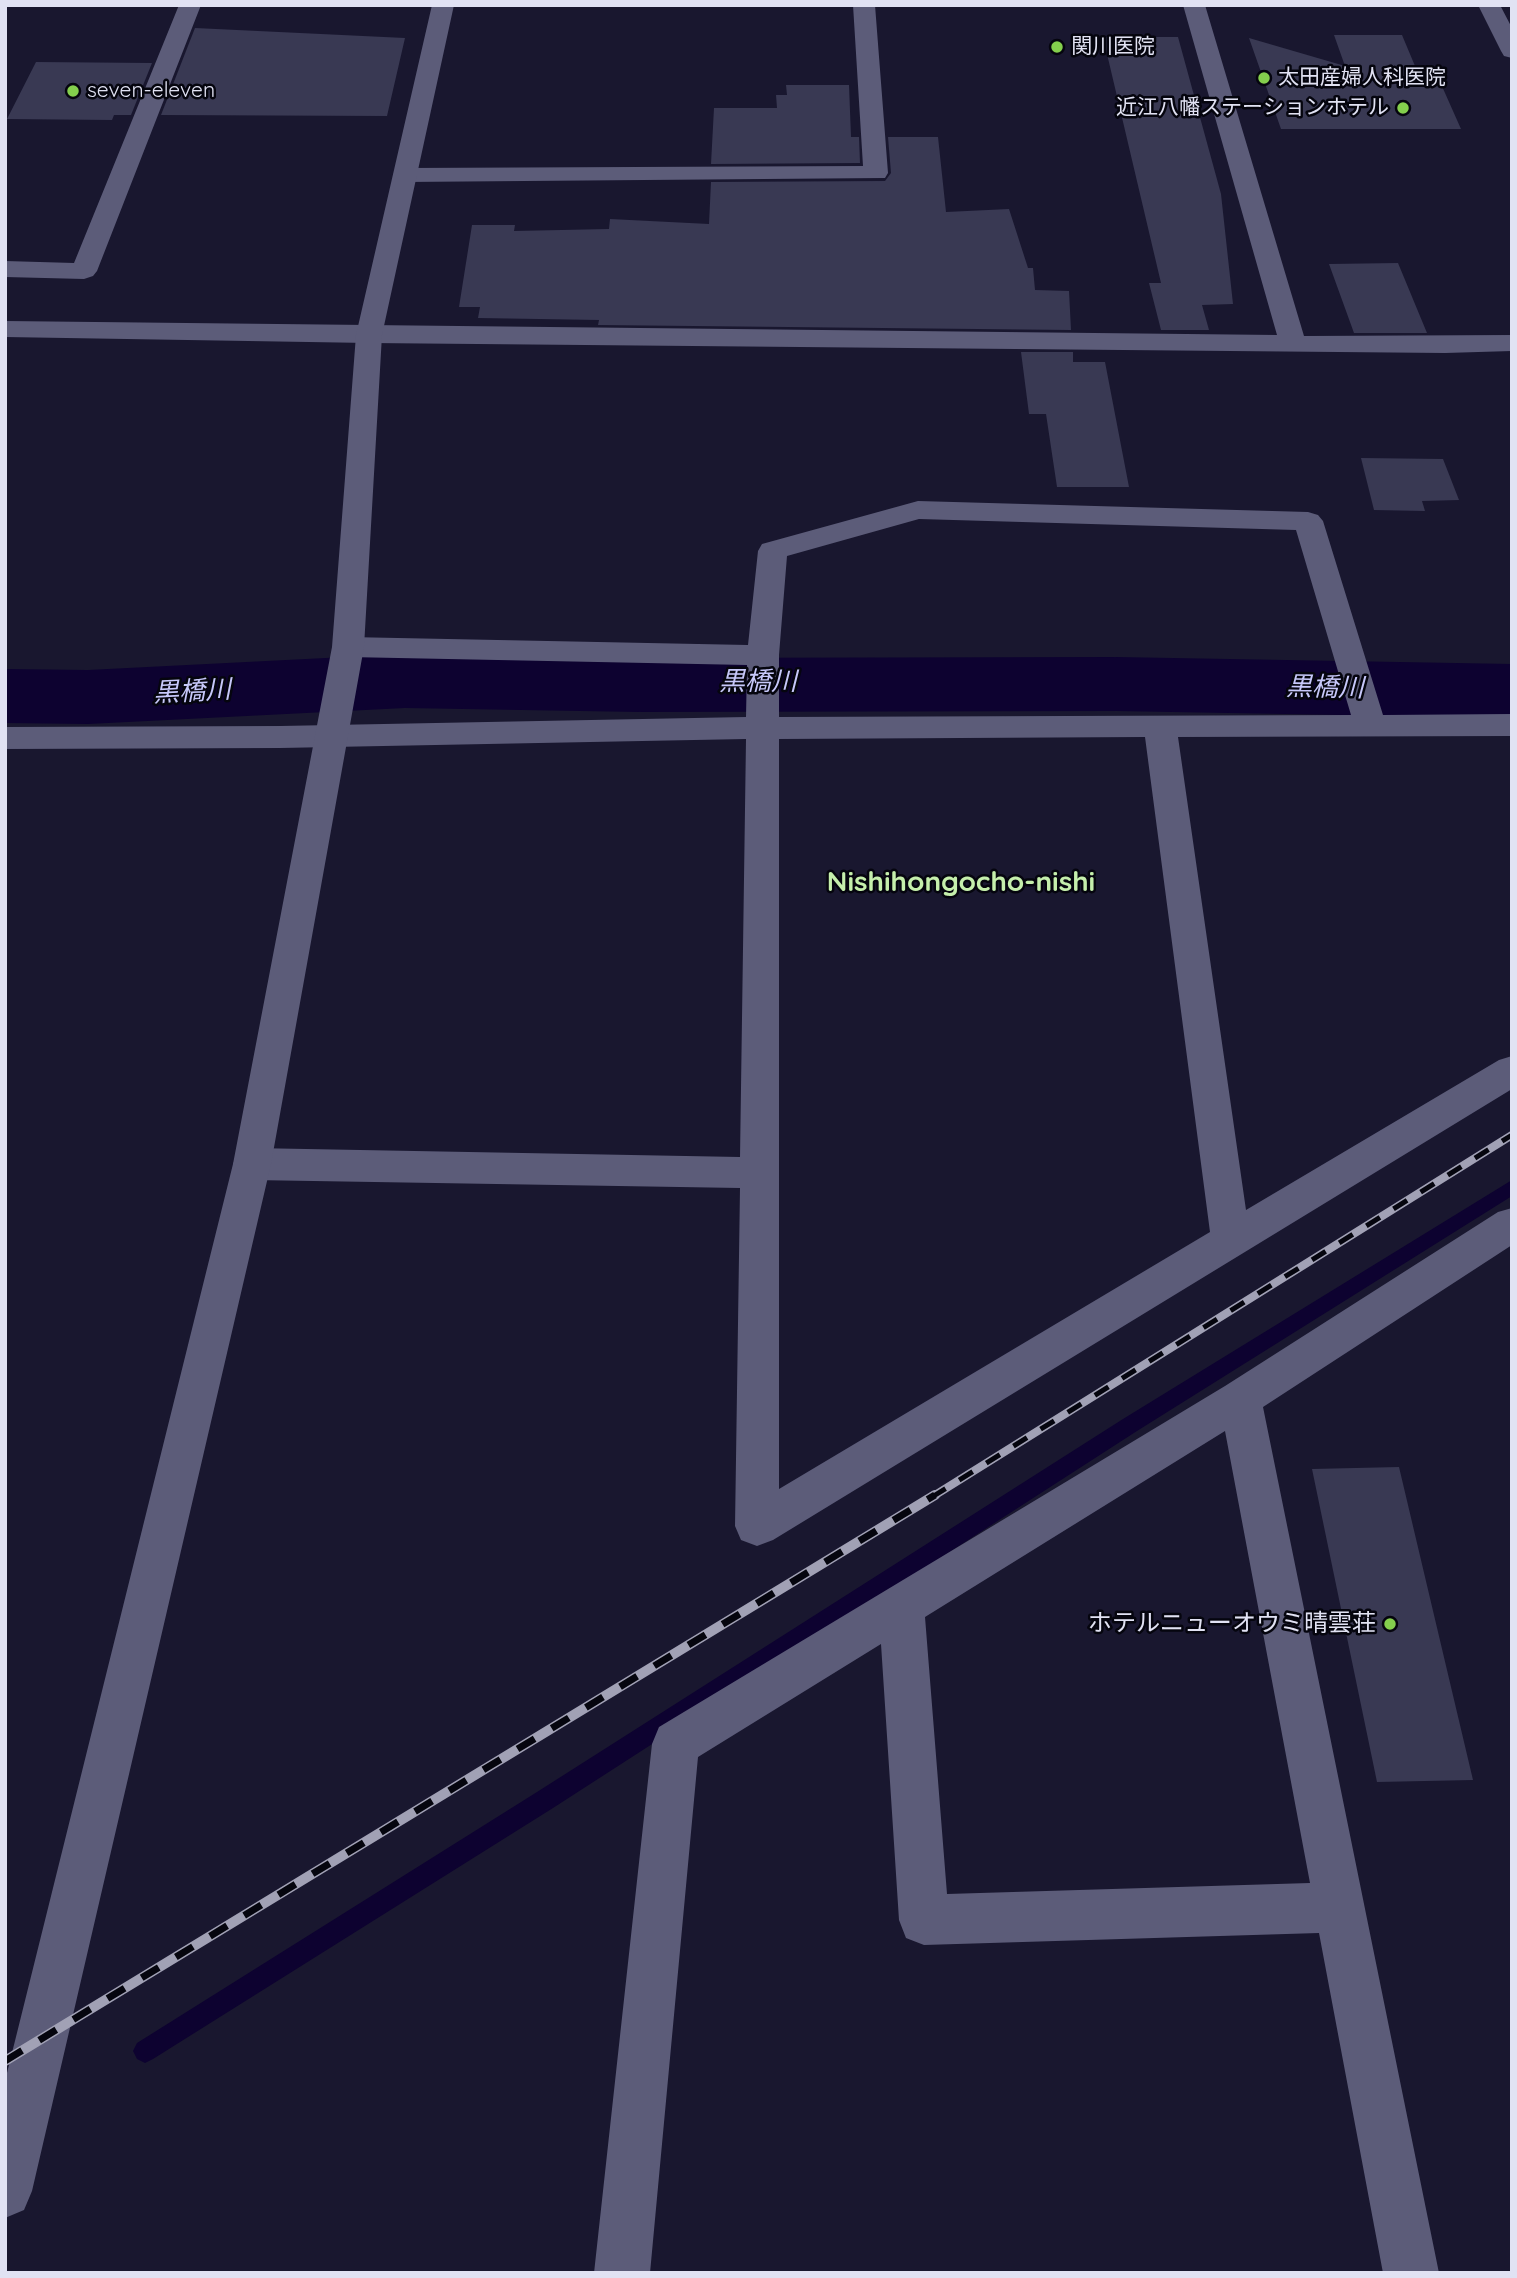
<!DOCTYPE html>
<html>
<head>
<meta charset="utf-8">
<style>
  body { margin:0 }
  #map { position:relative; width:1517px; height:2278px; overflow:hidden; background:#19172f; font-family:Quicksand,sans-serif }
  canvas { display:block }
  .frame { position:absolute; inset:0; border:7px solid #e1e2f3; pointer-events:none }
</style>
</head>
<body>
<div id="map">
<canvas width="1517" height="2278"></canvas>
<div class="frame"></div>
</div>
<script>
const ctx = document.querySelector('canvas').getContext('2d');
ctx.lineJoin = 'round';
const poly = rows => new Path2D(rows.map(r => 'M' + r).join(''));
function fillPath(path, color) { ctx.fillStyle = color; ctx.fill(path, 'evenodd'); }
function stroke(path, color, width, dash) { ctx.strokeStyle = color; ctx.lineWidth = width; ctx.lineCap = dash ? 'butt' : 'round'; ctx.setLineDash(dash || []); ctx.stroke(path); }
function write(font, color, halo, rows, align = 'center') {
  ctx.font = font + ' Quicksand,"Noto Sans JP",sans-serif'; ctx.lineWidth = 5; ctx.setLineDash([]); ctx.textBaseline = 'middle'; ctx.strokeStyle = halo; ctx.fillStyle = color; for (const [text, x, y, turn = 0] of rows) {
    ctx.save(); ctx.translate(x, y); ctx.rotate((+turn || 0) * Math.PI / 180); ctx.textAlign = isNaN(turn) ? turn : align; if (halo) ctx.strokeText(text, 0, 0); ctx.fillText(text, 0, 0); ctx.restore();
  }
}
fillPath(poly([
  [1512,1180,1512,1196,1137,1431,553,1808,153,2059,145,2063,137,2059,133,2051,137,2043,537,1792,1123,1419,1512,1180]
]), '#0d0230');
fillPath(poly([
  [405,654,639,658,1116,657,1512,664,1512,718,1116,711,639,712,405,708,88,724,5,723,5,669,88,670,405,654]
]), '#0d0230');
fillPath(poly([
  [195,28,405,38,387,116,161,115],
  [1334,35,1402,35,1415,66,1433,66,1461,129,1281,129,1249,38,1345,66],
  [1103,37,1178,37,1221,194,1233,304,1202,305,1209,330,1161,330,1149,283,1161,283],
  [36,62,152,63,131,115,114,115,112,120,7,119],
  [786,85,849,85,851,137,859,137,860,163,711,164,714,108,777,108,776,95,787,95],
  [888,137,938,137,946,212,1009,209,1028,268,1033,268,1035,290,1069,291,1071,330,598,325,599,320,478,318,480,307,459,307,472,225,515,225,514,231,609,229,610,219,709,224,711,182,885,181,891,173],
  [1398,263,1427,333,1354,333,1329,264],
  [1021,352,1073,352,1073,362,1105,362,1129,487,1057,487,1046,414,1029,414],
  [1361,458,1443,459,1459,500,1422,501,1425,511,1374,510],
  [1399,1467,1473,1780,1377,1782,1312,1469]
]), '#393953');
fillPath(poly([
  [179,5,201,5,97,271,93,276,84,279,5,277,5,261,74,263,179,5],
  [853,5,875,5,888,173,885,178,405,182,396,180,393,175,396,170,405,168,863,166,853,5],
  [1183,5,1205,5,1304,336,1512,335,1512,351,1445,353,369,343,5,337,5,321,1277,335,1183,5],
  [1478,5,1500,5,1512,28,1512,58,1504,56,1501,51,1478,5],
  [918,501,1308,512,1318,515,1323,521,1383,715,1512,714,1512,736,1178,737,1246,1210,1499,1060,1512,1056,1512,1089,773,1540,757,1546,741,1540,735,1526,740,1188,252,1180,238,1175,233,1164,238,1153,252,1148,740,1157,746,739,280,748,5,749,5,727,280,726,746,717,747,665,348,657,337,654,332,647,337,640,348,637,748,645,758,551,762,544,918,501],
  [919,519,1296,530,1351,715,779,717,779,655,787,556,919,519],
  [1145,737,1210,1232,779,1489,779,739,1145,737],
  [1512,1208,1512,1245,1263,1407,1439,2273,1383,2273,1319,1933,924,1945,906,1938,899,1920,881,1644,698,1757,650,2273,594,2273,652,1744,659,1727,1225,1386,1498,1212,1512,1208],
  [1225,1431,1310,1883,947,1894,925,1617,1225,1431]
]), '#5c5c79');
fillPath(poly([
  [432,5,454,5,382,335,364,647,271,1164,32,2191,24,2210,5,2218,5,2081,233,1164,332,647,356,335,432,5]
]), '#5c5c79');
const railFar1 = poly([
  [932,1497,1512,1135]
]);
const rail = poly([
  [5,2061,935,1495]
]);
stroke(railFar1, '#a1a1b5', 8);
stroke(rail, '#a1a1b5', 10);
stroke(railFar1, '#05050e', 5, [16]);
stroke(rail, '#05050e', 7, [20]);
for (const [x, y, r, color] of [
  [1057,47,7,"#84cf4d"],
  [1264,78,7,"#84cf4d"],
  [73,91,7,"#84cf4d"],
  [1403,108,7,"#84cf4d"],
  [1390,1624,7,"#84cf4d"]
]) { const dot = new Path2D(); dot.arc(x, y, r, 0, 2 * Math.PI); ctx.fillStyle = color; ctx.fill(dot); stroke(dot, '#05050e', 2.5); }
write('21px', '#e1e2f3', '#05050e', [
  ["関川医院",1071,47],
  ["太田産婦人科医院",1278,78],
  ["seven-eleven",87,91],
  ["近江八幡ステーションホテル",1389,108,"right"]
], 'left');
write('24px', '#e1e2f3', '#05050e', [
  ["ホテルニューオウミ晴雲荘",1376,1624]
], 'right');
write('italic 26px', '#c7c8fa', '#05050e', [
  ["黒橋川",758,682],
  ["黒橋川",1325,688,1],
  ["黒橋川",192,692,-3]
]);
write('bold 28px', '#c5efac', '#05050e', [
  ["Nishihongocho-nishi",961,883]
]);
</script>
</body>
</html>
